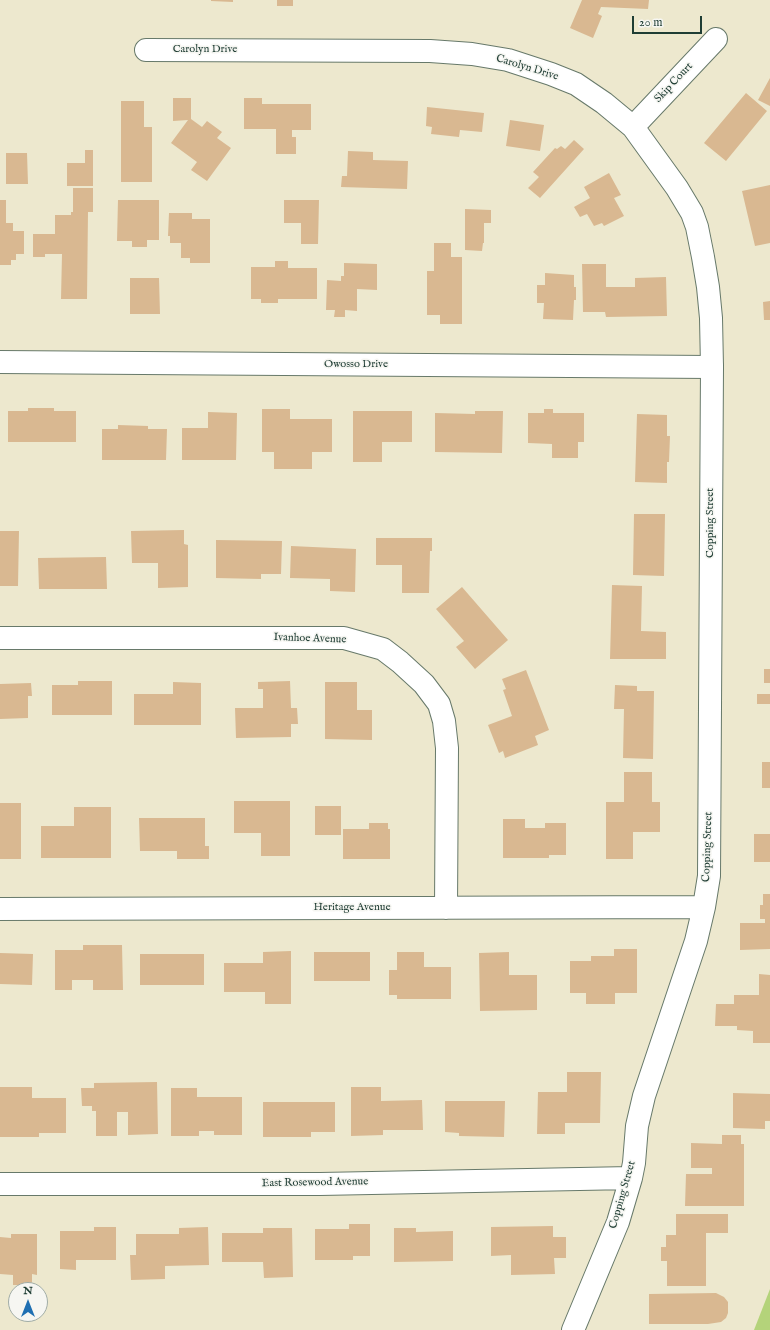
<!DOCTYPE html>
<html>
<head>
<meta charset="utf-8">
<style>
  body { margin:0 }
  #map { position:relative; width:770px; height:1330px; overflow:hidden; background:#ede8ce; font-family:"IM FELL English",serif }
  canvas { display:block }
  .north { position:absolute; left:8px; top:1282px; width:40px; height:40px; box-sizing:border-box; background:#f6f6f2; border:1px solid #a0aca6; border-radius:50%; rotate:0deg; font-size:11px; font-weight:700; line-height:16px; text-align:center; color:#1f3d34 }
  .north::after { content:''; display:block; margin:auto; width:14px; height:18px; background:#1f6fb2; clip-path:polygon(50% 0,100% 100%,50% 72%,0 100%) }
  .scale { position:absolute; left:632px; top:16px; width:70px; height:18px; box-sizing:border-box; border:2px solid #1f3d34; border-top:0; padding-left:5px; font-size:12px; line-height:14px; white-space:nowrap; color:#1f3d34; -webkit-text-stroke:3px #f6f6f2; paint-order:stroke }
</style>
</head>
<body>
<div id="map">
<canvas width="770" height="1330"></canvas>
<div class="north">N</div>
<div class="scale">20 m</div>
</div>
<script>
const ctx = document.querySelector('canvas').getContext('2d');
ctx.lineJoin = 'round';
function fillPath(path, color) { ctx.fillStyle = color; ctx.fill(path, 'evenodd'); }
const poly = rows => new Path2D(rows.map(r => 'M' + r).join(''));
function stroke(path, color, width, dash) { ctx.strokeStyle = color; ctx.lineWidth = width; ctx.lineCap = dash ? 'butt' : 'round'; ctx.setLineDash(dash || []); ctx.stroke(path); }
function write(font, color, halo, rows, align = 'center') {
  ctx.font = font + ' "IM FELL English",serif'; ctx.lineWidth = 3; ctx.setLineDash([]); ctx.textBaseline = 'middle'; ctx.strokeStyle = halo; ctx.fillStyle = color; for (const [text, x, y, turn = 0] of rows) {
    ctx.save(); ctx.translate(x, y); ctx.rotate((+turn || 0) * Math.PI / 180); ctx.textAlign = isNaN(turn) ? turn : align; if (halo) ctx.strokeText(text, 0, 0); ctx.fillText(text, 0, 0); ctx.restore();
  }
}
fillPath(poly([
  [770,1289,770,1330,754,1330]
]), '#b4d37a');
fillPath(poly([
  [211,0,233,0,233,2,211,1],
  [277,0,293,0,293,6,277,6],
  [582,0,649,0,648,9,601,7,598,14,602,16,593,38,570,28],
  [770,78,770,106,758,100],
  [746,93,767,111,726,161,704,143],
  [173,98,191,98,191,119,202,127,207,121,222,132,217,138,231,148,207,181,191,170,197,162,171,143,188,120,173,121],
  [244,98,262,98,262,104,311,104,311,130,292,130,292,137,296,137,296,154,276,154,276,129,244,129],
  [121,101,144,101,144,127,152,127,152,182,121,182],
  [427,107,484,113,482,132,460,130,459,137,431,134,432,127,426,126],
  [510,120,544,125,540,151,506,146],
  [574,140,584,149,540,198,528,188,539,177,533,172,555,148,557,149,561,146,565,149],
  [85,150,93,150,93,186,67,186,67,163,85,163],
  [348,151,373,152,373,160,408,161,407,189,341,187,342,176,347,176],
  [6,153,27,153,28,184,6,184],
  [609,173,621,195,614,198,624,216,604,226,602,223,594,226,587,214,580,217,574,207,590,198,584,187],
  [770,185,770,243,755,246,742,191],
  [73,188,93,188,93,212,88,212,87,299,61,299,62,254,45,254,45,257,33,257,33,234,55,234,55,215,71,215,71,212,73,212],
  [0,200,6,200,6,223,13,223,13,231,24,231,24,254,16,254,16,260,11,260,11,265,0,265],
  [118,200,159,200,159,240,147,240,147,247,132,247,132,241,117,241],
  [284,200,319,200,318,244,301,244,301,223,284,223],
  [465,209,491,210,491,223,484,223,484,243,483,243,482,251,465,250],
  [169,213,192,213,192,219,210,219,210,263,190,263,190,258,181,258,181,243,170,243,170,236,168,236],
  [434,243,451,243,451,257,462,257,462,324,440,324,440,315,427,315,427,271,434,271],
  [275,261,288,261,288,268,317,268,317,299,278,299,278,303,261,303,261,299,251,299,251,267,275,267],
  [344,263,377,264,377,290,357,289,357,311,345,310,345,317,334,317,335,310,326,310,327,280,341,281,341,276,344,276],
  [582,264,606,264,606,287,635,287,635,278,666,277,667,316,606,317,605,312,583,312],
  [545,273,574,275,574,287,576,287,576,300,574,300,573,320,543,319,544,303,537,303,537,285,545,285],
  [130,278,159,278,160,314,130,314],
  [770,301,770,320,764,320,763,302],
  [28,408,54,408,54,411,76,411,76,442,8,442,8,411,28,411],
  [262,409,290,409,290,419,332,419,332,452,312,452,312,469,274,469,274,452,262,452],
  [544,409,553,409,553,413,584,413,584,442,578,442,578,458,552,458,552,444,528,443,528,413,544,413],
  [353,411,412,411,412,442,382,442,382,462,353,462],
  [475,411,503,411,502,453,435,452,435,413,475,414],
  [208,412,237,413,236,460,182,460,182,428,208,428],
  [637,414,667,415,667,436,670,436,669,462,667,462,667,483,635,482],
  [118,425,148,426,148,429,167,429,166,460,102,460,102,429,118,429],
  [634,514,665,514,664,576,633,575],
  [184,530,184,544,188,545,188,587,158,588,158,563,132,563,131,531],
  [0,531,19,531,18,586,0,586],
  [376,538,432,538,432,551,430,551,429,593,402,593,402,565,376,565],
  [216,540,282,541,281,574,261,574,261,579,216,578],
  [291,546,356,549,355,592,330,591,330,579,290,578],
  [106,557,107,589,39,589,38,558],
  [612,585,642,586,641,631,666,632,666,659,610,659],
  [462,587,508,640,475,669,456,647,464,641,436,609],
  [764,669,770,669,770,683,764,683],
  [526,670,549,730,535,736,538,745,505,758,503,751,499,753,488,725,512,716,503,690,506,689,502,679],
  [78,681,112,681,112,715,52,715,52,685,78,685],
  [290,681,291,708,297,708,298,724,291,724,291,737,236,738,235,708,263,708,263,689,258,689,258,682],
  [173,682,201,683,201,725,134,725,134,694,173,694],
  [325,682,357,682,357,710,372,710,372,740,325,739],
  [31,683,32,696,28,696,28,718,0,719,0,684],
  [615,685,637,686,637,691,654,691,653,759,623,758,624,709,614,709],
  [757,694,770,694,770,704,757,704],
  [762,762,770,762,770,788,762,788],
  [624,772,652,772,652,802,660,802,660,832,633,832,633,859,606,859,606,802,624,802],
  [234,801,290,801,290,856,261,856,261,833,234,833],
  [0,803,21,803,21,859,0,859],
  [315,806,341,806,341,835,315,835],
  [74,807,111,807,111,858,41,858,41,826,74,826],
  [139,818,205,818,205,846,209,846,209,859,177,859,177,851,140,851],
  [503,819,525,819,525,828,545,828,545,823,566,823,566,855,549,855,549,858,503,858],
  [369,823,388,823,388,829,390,829,390,859,343,859,343,829,369,829],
  [754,834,770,834,770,862,754,862],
  [763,894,770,894,770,949,740,950,740,923,765,923,765,919,760,919,760,905,763,905],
  [83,945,122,945,123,990,93,990,93,980,72,980,72,990,55,990,55,950,83,950],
  [614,949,637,949,637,993,615,993,615,1004,586,1004,586,993,570,993,570,961,591,961,591,956,614,956],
  [291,951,291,1004,265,1004,265,992,224,992,224,963,263,963,263,952],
  [314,952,370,952,370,981,314,981],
  [397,952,424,952,424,967,451,967,451,999,397,999,397,995,389,995,389,970,397,970],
  [509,952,509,975,537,975,537,1010,480,1011,479,953],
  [0,953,33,954,32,985,0,984],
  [140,954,204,954,204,985,140,985],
  [759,974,770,975,770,1043,753,1043,753,1031,737,1030,737,1026,715,1026,716,1004,734,1004,734,995,759,995],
  [567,1072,601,1072,600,1123,565,1123,565,1134,537,1134,538,1092,567,1092],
  [157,1082,158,1134,128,1135,128,1112,117,1112,117,1136,96,1136,96,1111,92,1111,92,1106,82,1106,81,1088,94,1088,94,1083],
  [0,1087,32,1087,32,1098,66,1098,66,1133,39,1133,39,1137,0,1137],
  [351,1087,381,1087,381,1101,422,1100,423,1130,383,1130,383,1135,351,1136],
  [171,1088,197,1088,197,1097,242,1097,242,1135,214,1135,214,1131,199,1131,199,1136,171,1136],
  [733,1093,770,1094,770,1121,765,1121,765,1129,733,1128],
  [445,1101,505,1101,504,1137,459,1136,459,1133,445,1132],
  [263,1102,335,1102,335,1132,311,1132,311,1137,263,1137],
  [722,1135,741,1135,741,1144,744,1144,744,1206,685,1206,686,1174,712,1174,712,1168,691,1168,691,1143,722,1144],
  [676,1214,728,1214,728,1233,706,1233,706,1286,667,1286,667,1261,661,1261,661,1247,666,1247,666,1235,676,1235],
  [349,1224,370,1224,370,1256,353,1256,353,1260,315,1260,315,1229,349,1229],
  [553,1226,553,1237,566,1237,566,1258,554,1258,555,1274,511,1275,511,1255,491,1256,491,1227],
  [94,1227,116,1227,116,1260,76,1260,76,1270,60,1269,60,1231,94,1231],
  [208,1227,209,1265,165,1266,165,1279,131,1280,130,1255,136,1255,136,1234,179,1234,179,1228],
  [263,1228,292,1228,293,1277,264,1278,263,1262,222,1262,222,1233,263,1233],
  [394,1228,416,1228,416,1232,453,1231,453,1261,394,1262],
  [11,1234,37,1234,37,1275,32,1274,32,1285,13,1285,13,1275,0,1274,0,1237,11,1238],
  [716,1293,724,1297,728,1302,728,1313,726,1318,721,1322,708,1324,649,1324,649,1294]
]), '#d9b891');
const minor = poly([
  [146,50,430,51,472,54,508,60,551,74,576,84,604,103,633,127,677,188,692,213,697,227,703,257,708,287,711,318,712,367,709,876,704,907,696,941,644,1096,637,1126,634,1163,631,1178,618,1222,573,1330],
  [633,127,716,39],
  [0,638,344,638,383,649,400,662,424,684,439,704,444,721,447,748,446,908],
  [0,909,704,907],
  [0,1184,320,1184,631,1178]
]);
const tertiary = poly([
  [0,362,712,367]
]);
stroke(minor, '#67796a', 24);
stroke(tertiary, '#67796a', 24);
stroke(minor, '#fff', 22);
stroke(tertiary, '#fff', 22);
write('11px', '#1f3d34', '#f6f6f2', [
  ["Carolyn Drive",205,50],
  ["Carolyn Drive",527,68,17],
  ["Skip Court",674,83,-47],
  ["Owosso Drive",356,365],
  ["Copping Street",711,523,-90],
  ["Ivanhoe Avenue",310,639,2],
  ["Copping Street",708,847,-88],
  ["Heritage Avenue",352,908],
  ["East Rosewood Avenue",315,1183,-1],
  ["Copping Street",623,1195,-74]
]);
</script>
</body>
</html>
